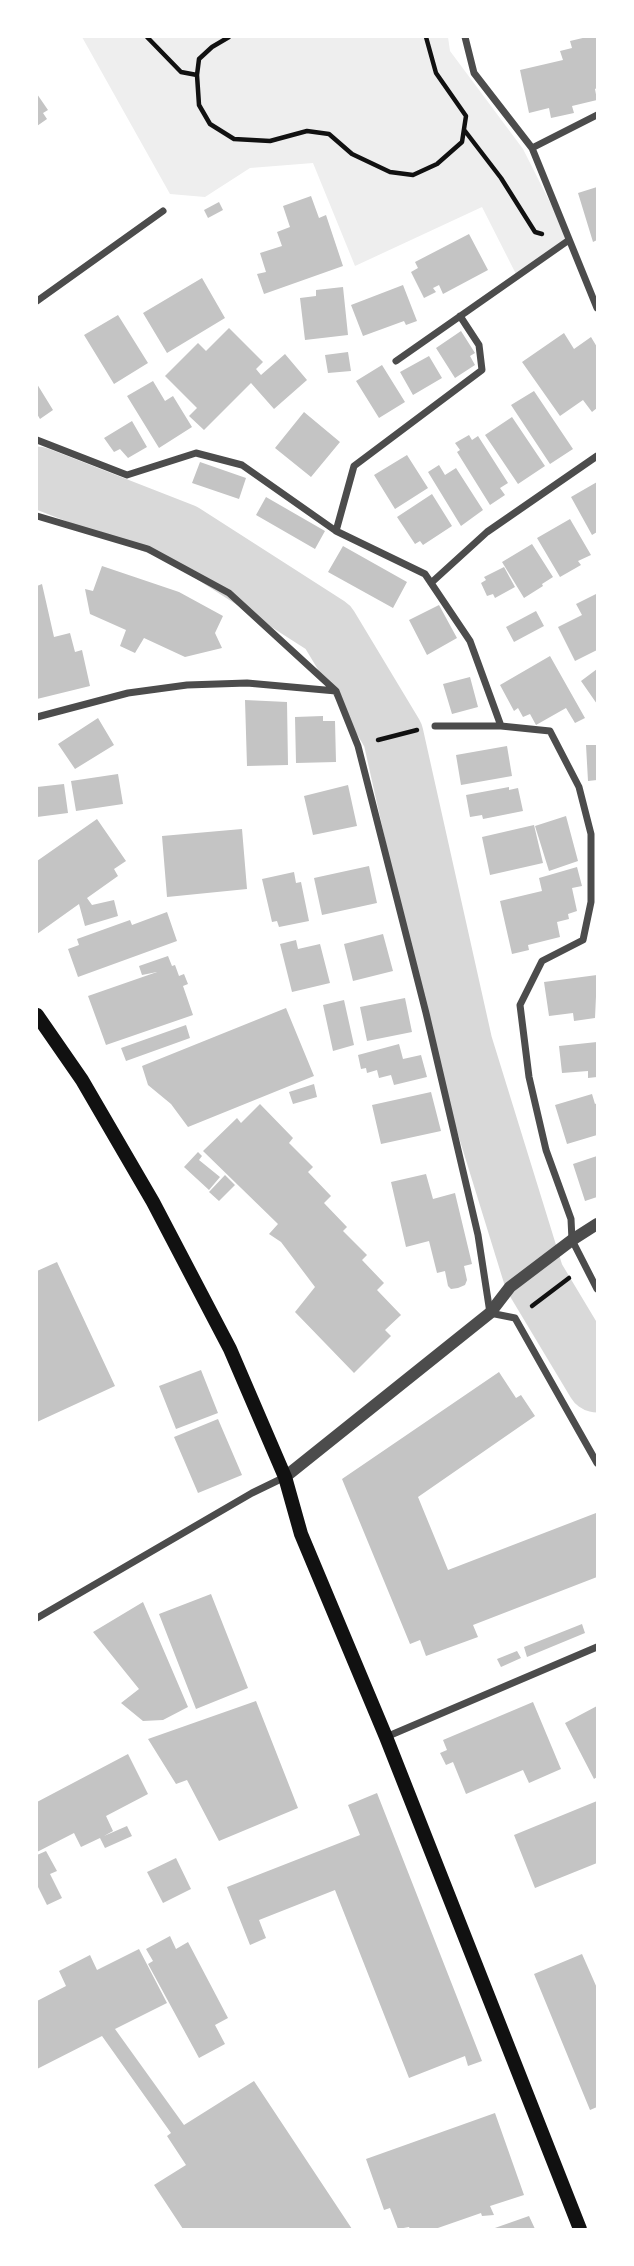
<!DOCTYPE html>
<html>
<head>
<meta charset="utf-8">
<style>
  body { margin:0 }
  #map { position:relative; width:634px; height:2266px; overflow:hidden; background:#fff; font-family:Georgia,serif }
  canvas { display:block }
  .frame { position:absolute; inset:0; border:38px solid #fff; pointer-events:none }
</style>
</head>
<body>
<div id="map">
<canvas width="634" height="2266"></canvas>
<div class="frame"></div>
</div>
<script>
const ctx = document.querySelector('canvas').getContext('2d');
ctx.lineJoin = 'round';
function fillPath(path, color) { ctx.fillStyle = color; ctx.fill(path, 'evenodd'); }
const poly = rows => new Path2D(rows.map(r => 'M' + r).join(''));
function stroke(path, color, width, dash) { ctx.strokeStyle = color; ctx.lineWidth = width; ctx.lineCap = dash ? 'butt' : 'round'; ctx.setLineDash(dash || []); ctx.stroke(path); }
fillPath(poly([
  [82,37,448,37,450,51,523,149,569,240,517,276,482,207,355,266,313,163,250,168,205,197,170,194]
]), '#eee');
stroke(poly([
  [37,477,183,534,328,627,393,735,462,1044,534,1277,597,1382]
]), '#d9d9d9', 61);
fillPath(poly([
  [587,37,597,37,597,88,595,89,597,100,572,106,574,113,551,118,549,108,529,113,520,70,563,60,560,51,572,48,570,41],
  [37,94,48,110,43,113,47,119,37,126],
  [597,187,597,240,593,242,578,193],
  [311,196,319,218,326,215,343,266,264,294,257,274,266,272,260,253,282,246,277,232,290,227,283,206],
  [219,202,223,210,208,218,204,210],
  [469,234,488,270,443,294,439,285,433,288,436,292,424,298,411,272,418,268,415,262],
  [202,278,225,318,167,353,143,313],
  [403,285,417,321,406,325,404,321,363,336,351,305],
  [343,287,348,335,305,340,300,298,316,296,316,290],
  [118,315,148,363,114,384,84,335],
  [229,328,263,362,256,369,261,375,285,354,307,380,274,409,251,383,204,430,189,416,197,408,165,376,198,343,206,351],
  [461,331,475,353,470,356,475,365,455,378,436,348],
  [564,333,574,349,591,337,597,347,597,408,592,412,583,400,560,416,522,362],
  [348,352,351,371,328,373,325,355],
  [429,356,442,378,413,395,400,372],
  [382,365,405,402,379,418,356,381],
  [153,381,165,401,173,396,192,427,159,448,127,396],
  [37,384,53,410,40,419,37,414],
  [534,391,573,449,550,464,511,405],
  [304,412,340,442,311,477,275,448],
  [512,417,545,466,518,484,485,435],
  [132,421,147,447,128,458,120,449,114,452,104,438],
  [469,435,472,440,478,436,508,483,500,488,505,495,490,505,457,452,460,450,455,443],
  [407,455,428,488,395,509,374,475],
  [200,462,246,478,239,499,192,483],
  [439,465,445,475,456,468,483,510,461,526,428,472],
  [597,482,597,532,592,535,571,497],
  [432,494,452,526,423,545,420,541,415,544,397,517],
  [266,497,325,531,315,549,256,515],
  [570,519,591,555,578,561,581,565,560,577,537,538],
  [532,544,553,577,542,584,543,586,524,598,502,562],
  [343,546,407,582,393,608,328,572],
  [102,566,179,592,223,616,215,633,222,648,185,657,144,638,135,653,120,646,126,630,90,614,85,589,93,591],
  [504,567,515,587,495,598,493,594,487,596,481,583,486,580,484,577],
  [42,584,54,637,70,633,75,652,82,650,90,686,37,699,37,586],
  [596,594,597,650,575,661,558,627,582,615,576,604],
  [439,605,457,638,427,655,409,620],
  [536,611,544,626,514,642,506,627],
  [550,656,585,718,575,723,566,708,536,725,530,714,523,717,518,708,514,711,500,685],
  [597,669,597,704,581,681],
  [470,677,478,707,452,714,443,684],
  [245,700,287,702,288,765,247,766],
  [323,716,323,721,335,721,336,762,296,763,295,717],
  [98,718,114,745,75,769,58,744],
  [586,745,597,745,597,780,588,781],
  [507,746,512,776,461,785,456,755],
  [118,774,123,804,76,811,71,781],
  [64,784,68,813,37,817,37,787],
  [348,785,357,826,313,835,304,796],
  [509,787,509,790,518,788,523,811,483,819,482,815,470,817,466,795],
  [566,816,578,861,549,871,535,826],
  [97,819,126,861,114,869,118,876,87,898,92,905,114,900,118,916,85,926,79,904,37,934,37,861],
  [534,825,543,863,490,875,482,837],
  [242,829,247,889,167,897,162,836],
  [369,866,377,903,322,915,314,878],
  [577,867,582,886,572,888,577,911,568,914,569,919,557,922,560,937,528,945,529,950,512,954,500,901,542,891,539,878],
  [294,872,296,883,301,882,309,921,279,927,277,921,272,922,262,879],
  [167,912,177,941,78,977,68,949,79,945,77,939,130,920,132,925],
  [383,934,393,971,353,981,344,944],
  [296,940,298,949,320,944,330,983,292,992,280,944],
  [168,956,172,966,175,965,179,976,184,974,188,984,183,986,193,1015,106,1045,88,996,157,972,142,975,139,966],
  [597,975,595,1018,574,1021,573,1013,549,1016,544,982],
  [405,998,412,1032,367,1041,360,1007],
  [344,1000,354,1045,333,1051,323,1005],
  [286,1008,314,1076,188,1127,171,1104,148,1085,142,1066],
  [186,1025,190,1038,126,1061,121,1048],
  [597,1042,597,1077,588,1078,588,1071,562,1073,559,1046],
  [399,1044,403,1059,421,1055,427,1077,394,1085,391,1075,379,1078,377,1070,367,1073,366,1068,361,1069,358,1055],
  [314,1084,317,1097,293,1104,289,1092],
  [431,1092,441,1131,381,1144,372,1105],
  [592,1094,595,1104,597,1103,597,1135,567,1144,555,1105],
  [260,1104,293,1138,289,1143,313,1167,308,1172,331,1196,324,1203,347,1227,343,1231,367,1255,362,1260,384,1283,377,1290,401,1315,385,1330,391,1336,354,1373,295,1312,315,1287,281,1242,269,1234,278,1224,203,1151,237,1118,241,1123],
  [198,1152,202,1156,199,1160,220,1177,209,1190,184,1167],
  [597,1156,597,1197,585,1201,573,1164],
  [426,1174,433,1199,455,1193,472,1264,464,1266,467,1280,465,1285,458,1288,451,1289,448,1286,445,1271,437,1273,429,1241,406,1247,391,1182],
  [225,1175,235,1185,219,1201,209,1192],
  [57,1262,115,1386,37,1422,37,1271],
  [201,1370,218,1413,176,1429,159,1386],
  [499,1372,516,1398,521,1395,535,1416,418,1497,448,1570,596,1513,597,1577,473,1625,478,1637,426,1656,420,1640,410,1644,342,1479],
  [218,1419,242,1475,198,1493,174,1437],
  [211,1594,248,1688,196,1709,159,1614],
  [143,1602,188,1707,163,1720,143,1721,121,1703,139,1689,93,1632],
  [582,1624,585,1633,527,1657,524,1647],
  [517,1651,521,1658,501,1667,497,1659],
  [256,1701,298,1808,219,1841,187,1780,176,1784,148,1739],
  [533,1702,561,1769,529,1783,523,1770,466,1794,453,1762,446,1765,440,1753,447,1750,443,1740],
  [597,1706,597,1777,594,1779,565,1723],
  [128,1754,148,1794,106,1816,113,1831,104,1836,127,1826,132,1836,105,1848,100,1838,81,1847,74,1833,37,1852,37,1802],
  [377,1793,482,2061,468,2066,465,2056,409,2078,335,1890,259,1920,266,1938,250,1945,227,1887,360,1835,348,1805],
  [597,1801,597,1863,535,1888,514,1835],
  [46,1851,57,1871,50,1874,62,1898,47,1905,37,1885,37,1855],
  [176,1858,191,1889,163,1903,147,1872],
  [170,1936,176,1949,188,1942,228,2018,215,2025,225,2044,199,2058,148,1964,153,1961,146,1949],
  [139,1949,167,2003,115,2029,184,2125,254,2081,352,2229,183,2229,154,2185,186,2165,167,2136,171,2133,102,2036,37,2069,37,2001,66,1986,59,1971,90,1955,97,1970],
  [582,1954,597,1988,597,2107,590,2110,534,1974],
  [495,2113,524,2195,490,2206,494,2215,482,2216,481,2213,435,2229,410,2229,409,2227,398,2229,390,2208,384,2210,366,2159],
  [529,2216,535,2229,492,2229]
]), '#c4c4c4');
stroke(poly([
  [147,37,181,72,197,75,199,105,210,124,234,139,270,141,307,131,329,134,352,154,390,172,413,175,437,164,462,142,466,116,436,73,426,37],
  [197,75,199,59,212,47,229,37],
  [465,131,501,178,535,232,542,234],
  [378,740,417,730],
  [532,1306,569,1278]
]), '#111', 4.5);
stroke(poly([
  [465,37,474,73,532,148,597,308],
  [532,148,597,115],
  [37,301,163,211],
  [396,361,569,240],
  [37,440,127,475,196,453,242,465,336,531,425,574,470,641,501,726,550,731,579,787,591,834,591,902,583,940,542,961,520,1005,529,1077,546,1150,571,1219,572,1240,597,1289],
  [37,516,148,549,229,593,336,691],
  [336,531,354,466,482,370,479,345,460,316],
  [431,583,487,532,597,456],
  [37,717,128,693,187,685,247,683,336,691,358,746,426,1013,478,1235,490,1313,515,1318,597,1463],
  [435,726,501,726],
  [37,1618,252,1493,285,1477],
  [386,1737,597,1647]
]), '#4c4c4c', 7);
stroke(poly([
  [285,1477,490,1313,510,1287,572,1240,597,1224]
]), '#4c4c4c', 12);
stroke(poly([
  [37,1015,82,1080,153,1202,230,1349,285,1477,301,1534,386,1737,580,2229]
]), '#111', 14);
</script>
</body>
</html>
